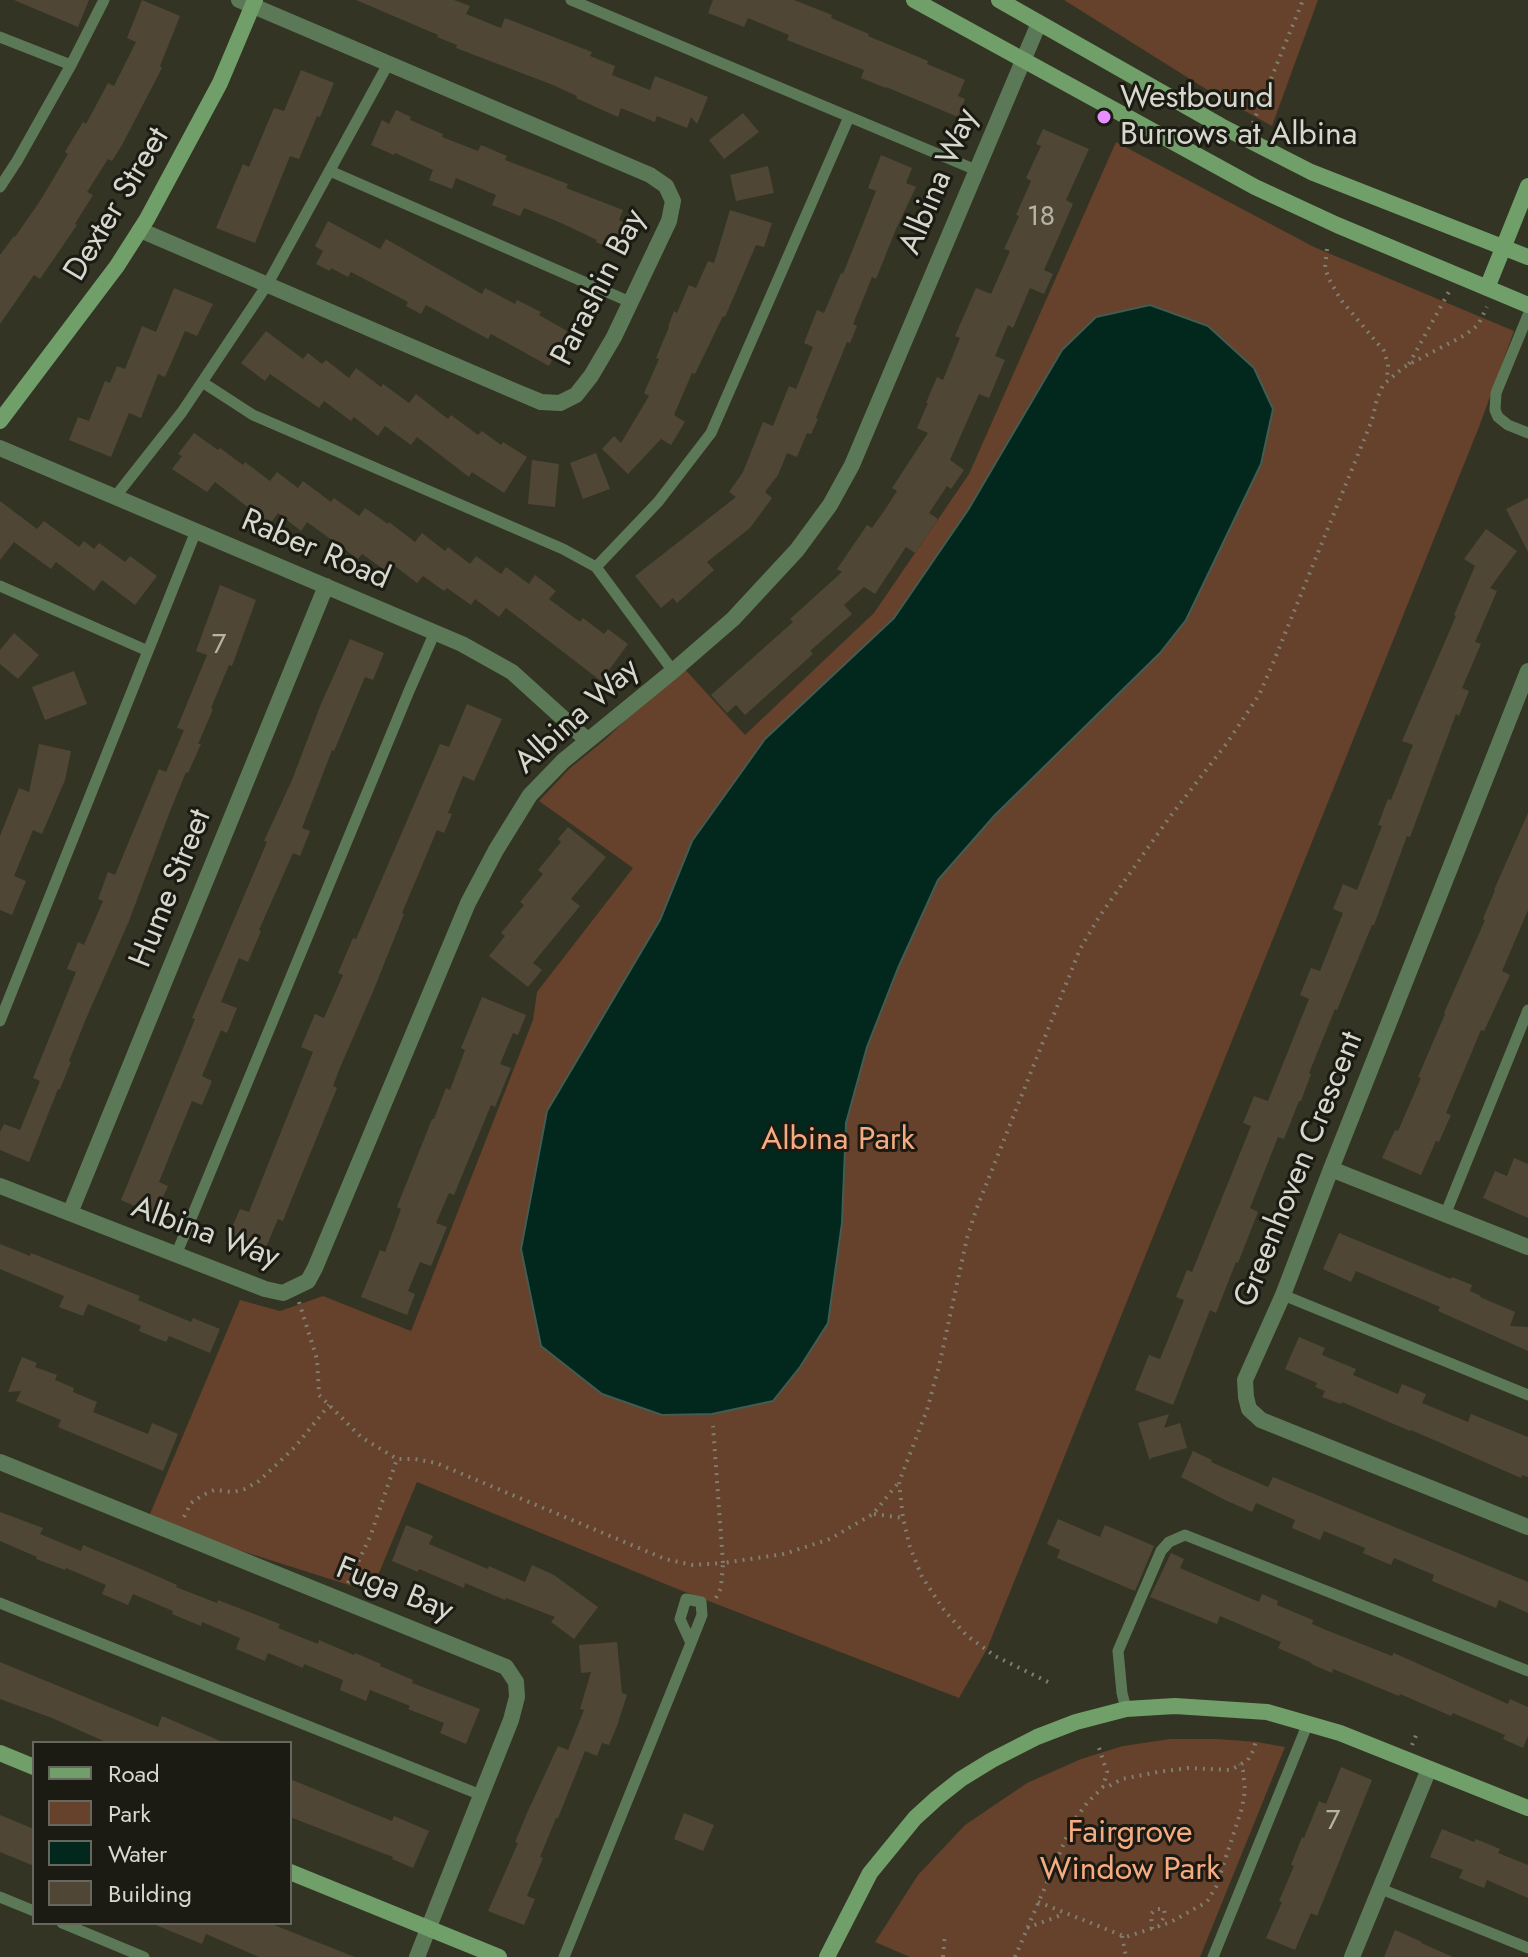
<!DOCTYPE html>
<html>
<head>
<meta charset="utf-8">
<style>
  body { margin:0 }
  #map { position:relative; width:1528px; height:1957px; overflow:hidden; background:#333423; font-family:Jost,sans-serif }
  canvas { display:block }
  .legend { position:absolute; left:32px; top:1741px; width:260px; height:184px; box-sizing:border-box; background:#1b1b13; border:2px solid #66675d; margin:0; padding:10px 14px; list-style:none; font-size:24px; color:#d7d8cd }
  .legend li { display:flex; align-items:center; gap:16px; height:40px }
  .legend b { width:40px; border:2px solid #66675d }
</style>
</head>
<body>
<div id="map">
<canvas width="1528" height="1957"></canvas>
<ul class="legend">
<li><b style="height:10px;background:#719f6a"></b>Road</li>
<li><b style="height:22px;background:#66412b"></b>Park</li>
<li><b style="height:22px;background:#02271d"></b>Water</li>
<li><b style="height:22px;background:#504636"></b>Building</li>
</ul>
</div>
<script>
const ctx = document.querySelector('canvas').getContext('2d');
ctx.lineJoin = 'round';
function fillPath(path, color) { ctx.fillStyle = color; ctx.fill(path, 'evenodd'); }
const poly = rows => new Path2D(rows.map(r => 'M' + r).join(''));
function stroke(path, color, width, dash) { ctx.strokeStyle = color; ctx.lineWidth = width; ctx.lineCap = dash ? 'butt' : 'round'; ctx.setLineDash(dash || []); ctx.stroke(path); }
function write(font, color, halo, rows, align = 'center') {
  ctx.font = font + ' Jost,sans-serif'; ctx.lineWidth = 6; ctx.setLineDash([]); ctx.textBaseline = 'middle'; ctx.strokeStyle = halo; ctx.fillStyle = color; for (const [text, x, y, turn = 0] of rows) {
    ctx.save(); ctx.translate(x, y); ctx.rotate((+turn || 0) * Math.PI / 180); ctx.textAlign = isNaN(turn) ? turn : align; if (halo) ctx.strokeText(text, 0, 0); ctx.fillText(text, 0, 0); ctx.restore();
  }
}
fillPath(poly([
  [1064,0,1318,0,1272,126,1214,94],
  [1116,142,1314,247,1514,331,1479,427,987,1649,959,1698,675,1588,417,1482,371,1592,147,1521,240,1300,280,1311,323,1296,411,1331,533,1020,537,992,633,868,539,801,569,769,607,738,681,665,745,735,874,613,969,474],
  [1170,1739,1217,1739,1257,1742,1285,1747,1200,1957,910,1957,875,1942,918,1875,965,1825,1027,1783,1081,1759,1123,1746]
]), '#66412b');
const water = poly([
  [1150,305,1208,326,1254,368,1273,409,1261,464,1186,620,1160,653,995,815,938,880,898,968,867,1047,846,1123,842,1223,828,1323,800,1367,773,1401,712,1414,662,1415,602,1394,541,1346,521,1249,547,1111,660,920,692,841,765,739,894,618,968,510,1062,350,1096,317,1150,305]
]);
fillPath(water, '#02271d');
stroke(water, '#425c52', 2);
fillPath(poly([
  [14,0,89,0,78,27],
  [142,0,180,16,160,66,162,68,122,145,112,161,108,159,87,192,93,195,75,224,77,225,40,279,34,275,0,324,0,255,14,236,15,237,40,201,68,154,65,152,83,122,86,124,108,83,114,86,136,42,127,38],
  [356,0,454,0,470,6,466,14,501,28,505,18,592,52,590,56,615,66,612,75,650,90,655,76,708,97,697,124,691,117,687,128,657,116,655,122,621,108,618,117,576,98,577,96,553,85,456,48,457,45,437,37,438,35],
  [713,0,794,0,832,15,831,18,869,34,868,36,928,61,927,64,965,80,958,96,965,99,958,117,886,87,886,88,861,78,864,70,787,40,789,35,748,18,744,27,708,13],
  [301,70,334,83,320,117,317,116,299,159,290,156,255,243,216,228,243,164,249,167,274,108,284,111],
  [396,110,411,117,410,120,443,134,442,137,478,151,481,145,507,156,505,160,568,184,566,188,623,210,619,220,628,224,617,251,596,242,597,240,559,222,524,208,520,216,492,205,496,195,456,178,452,189,429,180,433,170,395,153,394,155,371,145,382,120,389,124],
  [743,113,759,132,724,159,709,140],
  [1043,129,1089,149,1066,200,1073,204,1044,270,1053,274,1044,294,1030,288,1013,328,1008,325,995,356,1005,360,989,398,979,394,950,460,964,470,951,489,947,486,929,513,938,519,915,553,906,547,875,594,864,587,844,605,852,614,810,651,813,654,745,715,736,705,727,713,711,695,793,622,790,619,842,572,837,569,867,525,872,528,884,511,897,491,892,488,928,433,917,428,928,403,926,403,937,377,943,380,960,338,955,336,976,288,991,294,1010,251,1004,249,1019,216,1016,215,1031,181,1026,178,1041,146,1036,144],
  [881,155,912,168,906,183,916,187,896,229,876,279,872,277,853,324,857,326,850,343,847,342,816,418,818,419,811,434,807,433,797,457,787,453,778,475,765,492,772,498,750,528,707,562,714,570,677,603,673,598,661,608,635,576,736,497,729,492,743,472,763,422,773,426,789,386,796,389,813,347,804,343,817,310,824,313,841,273,843,274,876,191,868,188],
  [768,166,774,193,736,201,730,175],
  [730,210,772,223,764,247,756,245,725,317,723,316,695,374,692,373,674,415,685,422,671,445,661,439,628,474,602,449,614,436,621,443,649,396,644,393,659,359,656,358,669,327,668,327,674,311,677,313,689,285,696,288,708,261,714,263],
  [328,221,380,249,386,239,482,294,485,288,515,304,517,300,541,312,539,315,567,331,549,366,491,334,488,339,426,305,421,314,406,306,408,302,351,272,348,277,331,268,330,271,316,264,323,251,315,246],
  [174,288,213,304,197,336,185,331,165,377,158,374,141,418,129,413,111,457,69,440,78,417,89,421,105,381,110,383,117,366,125,369,142,326,156,332],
  [266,331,303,359,308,353,322,364,326,360,349,378,356,368,381,387,383,384,409,403,416,394,448,419,451,415,478,435,482,431,501,445,503,442,527,457,504,493,472,472,469,477,417,437,411,445,385,426,378,436,354,417,351,421,324,401,319,408,270,374,265,381,241,363],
  [194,433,218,450,220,448,243,465,245,462,270,481,277,472,298,488,303,481,331,502,334,498,359,516,365,508,388,524,389,522,415,542,422,533,445,551,448,547,470,564,476,556,501,574,506,567,529,584,535,575,556,591,549,599,580,622,583,618,604,634,608,629,628,644,601,681,506,608,499,617,475,599,471,605,447,588,444,591,423,576,417,583,391,563,386,571,362,554,358,559,307,522,301,531,278,513,270,524,215,482,207,492,172,469,182,456,178,454],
  [596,453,610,489,583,499,570,463],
  [532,460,559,464,555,507,528,504],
  [1528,498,1528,552,1506,509],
  [0,501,37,529,44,521,79,547,84,541,94,549,99,543,125,562,130,556,157,576,135,605,102,580,94,591,56,562,51,569,14,542,0,560],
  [1486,529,1517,551,1490,588,1497,591,1475,642,1481,644,1462,688,1469,691,1459,716,1456,714,1410,837,1407,836,1374,925,1372,925,1337,1010,1335,1009,1309,1073,1311,1074,1301,1101,1299,1101,1284,1139,1278,1137,1250,1208,1258,1212,1238,1263,1236,1262,1216,1313,1210,1310,1173,1405,1135,1390,1149,1355,1160,1359,1184,1300,1176,1297,1187,1270,1192,1272,1251,1126,1243,1123,1254,1096,1268,1101,1309,999,1300,995,1311,968,1320,971,1343,913,1333,909,1343,884,1357,890,1382,826,1378,825,1388,799,1391,800,1413,745,1402,741,1456,616,1454,615,1475,566,1464,559],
  [220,585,256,600,232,666,229,665,211,708,213,709,198,744,201,744,188,773,186,772,169,814,129,921,85,1021,69,1061,71,1062,60,1089,58,1089,29,1162,0,1150,0,1132,4,1124,20,1130,40,1081,33,1078,76,972,67,969,78,942,84,945,103,901,98,899,108,872,115,875,159,769,166,772,184,730,177,728,207,655,196,651],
  [14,633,39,655,18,679,0,664,0,650],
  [350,639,384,653,373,680,365,677,334,751,332,750,302,828,310,831,300,856,293,853,259,930,261,931,248,962,239,958,221,1002,237,1008,227,1033,221,1030,202,1076,212,1081,202,1105,192,1101,175,1142,159,1182,168,1186,155,1215,121,1200,195,1019,192,1018,267,842,264,841,292,780,321,704],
  [74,671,87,704,45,720,32,687],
  [467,704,502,719,474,781,463,776,448,813,452,814,444,833,437,830,402,913,404,914,372,994,339,1070,333,1086,337,1088,290,1203,283,1221,278,1219,261,1259,225,1244,240,1209,249,1212,313,1052,301,1047,315,1014,324,1018,343,975,338,973,353,938,356,939,440,744,449,747],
  [39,744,71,751,65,780,42,834,33,830,14,876,26,881,12,915,0,910,0,836,19,788,29,792],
  [1528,813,1528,910,1502,971,1510,975,1484,1031,1481,1030,1446,1113,1451,1115,1439,1142,1436,1141,1421,1175,1382,1158,1395,1130,1398,1131,1421,1078,1418,1077,1445,1014,1444,1013,1485,920,1483,919,1495,890,1494,890],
  [568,827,606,857,571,899,580,906,533,963,542,970,528,987,489,956,505,936,501,933,524,905,520,902,543,874,538,870,561,842,558,839],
  [482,997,526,1015,518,1035,513,1033,500,1064,511,1068,495,1107,491,1105,454,1195,449,1193,436,1223,447,1227,431,1266,420,1262,408,1291,415,1294,407,1315,361,1297,380,1250,385,1252,393,1231,401,1209,397,1207,432,1119,434,1119,446,1088,450,1090,465,1050,461,1048],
  [1514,1158,1528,1164,1528,1218,1483,1198,1495,1171,1507,1176],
  [1339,1233,1451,1279,1452,1277,1472,1285,1470,1291,1481,1296,1480,1297,1515,1312,1510,1326,1528,1327,1528,1351,1438,1311,1440,1307,1356,1271,1351,1282,1323,1269],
  [0,1244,30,1256,31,1253,140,1296,138,1300,191,1322,193,1318,220,1329,210,1353,169,1336,166,1342,139,1331,141,1326,88,1304,83,1316,59,1307,64,1296,0,1269],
  [1299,1337,1325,1348,1322,1355,1356,1369,1353,1375,1398,1394,1402,1384,1426,1394,1422,1403,1468,1422,1471,1414,1528,1437,1528,1477,1522,1475,1521,1478,1411,1430,1410,1431,1342,1402,1341,1404,1322,1397,1325,1391,1315,1387,1317,1383,1285,1369],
  [22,1357,37,1363,35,1367,57,1375,55,1380,74,1388,73,1392,97,1402,93,1412,148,1434,152,1423,178,1434,163,1471,58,1427,61,1420,16,1401,21,1391,8,1392],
  [1169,1414,1164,1428,1180,1423,1187,1448,1151,1458,1150,1461,1138,1423],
  [1193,1451,1212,1460,1211,1462,1268,1487,1273,1477,1528,1582,1528,1613,1499,1600,1496,1608,1432,1581,1434,1575,1394,1558,1391,1565,1363,1553,1365,1548,1324,1531,1320,1540,1292,1528,1295,1520,1256,1503,1252,1512,1225,1500,1181,1477],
  [0,1512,43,1528,40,1534,81,1551,83,1545,143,1570,177,1585,176,1587,217,1603,218,1600,280,1624,278,1628,318,1644,319,1640,354,1655,355,1653,381,1664,380,1666,413,1680,412,1683,480,1709,466,1744,440,1733,444,1723,408,1709,410,1706,370,1690,366,1701,340,1690,343,1680,304,1664,303,1668,268,1653,265,1661,236,1649,240,1638,202,1622,201,1626,172,1614,173,1611,133,1594,128,1605,102,1594,106,1585,66,1568,65,1570,36,1559,37,1557,0,1541],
  [1058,1519,1100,1537,1105,1525,1154,1546,1135,1591,1057,1558,1060,1550,1047,1544],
  [406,1525,433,1536,429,1544,488,1569,489,1566,525,1582,532,1565,554,1575,598,1607,574,1639,551,1622,555,1617,506,1598,505,1600,465,1583,464,1588,419,1569,418,1572,392,1561],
  [1171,1553,1184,1559,1180,1568,1217,1584,1259,1602,1262,1594,1278,1601,1277,1605,1313,1620,1312,1624,1326,1630,1392,1656,1394,1653,1508,1704,1510,1699,1528,1707,1528,1736,1523,1748,1503,1739,1505,1735,1453,1713,1451,1716,1400,1694,1399,1696,1333,1669,1332,1673,1311,1664,1312,1663,1278,1648,1281,1642,1220,1616,1217,1624,1150,1597],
  [617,1642,622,1693,627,1695,617,1726,609,1745,602,1743,597,1756,585,1751,558,1818,556,1818,540,1857,543,1858,527,1896,535,1899,524,1925,488,1911,518,1843,515,1842,528,1811,558,1746,568,1750,584,1710,580,1709,591,1672,581,1673,579,1645],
  [0,1662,158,1727,162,1716,225,1743,108,1743,52,1718,0,1699],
  [1341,1767,1372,1780,1317,1916,1311,1913,1295,1950,1266,1938,1282,1902,1279,1901,1294,1866,1291,1865,1302,1837,1304,1838,1319,1801,1326,1804],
  [290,1779,392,1821,394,1816,429,1831,413,1868,392,1859,393,1857,290,1817],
  [684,1813,714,1825,703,1851,674,1839],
  [0,1815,34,1829,34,1866,0,1852],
  [1442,1829,1474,1842,1476,1839,1500,1849,1498,1853,1528,1865,1528,1898,1487,1880,1484,1888,1459,1878,1463,1870,1430,1857],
  [151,1923,269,1923,355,1957,259,1957,206,1934,202,1944],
  [1395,1930,1422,1942,1421,1943,1453,1957,1384,1957]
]), '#504636');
stroke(poly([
  [1253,123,1303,0],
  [1327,249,1325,268,1329,279,1341,300,1384,351,1388,364,1387,380],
  [1409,364,1451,288],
  [299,1302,317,1359,319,1395,361,1437,397,1459],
  [874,1514,903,1518],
  [184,1517,191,1503,203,1495,214,1490,233,1492,245,1489,259,1481,295,1447,329,1405],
  [348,1583,370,1537,397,1459,415,1459,436,1463,665,1559,693,1565,723,1563,713,1426],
  [716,1598,721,1588,723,1563,784,1554,830,1539,873,1514,899,1482],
  [1048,1682,995,1656,966,1635,944,1610,922,1577,910,1547,903,1518,899,1482,927,1410,939,1366,967,1238,976,1210,1080,949,1099,917,1169,818,1227,743,1259,695,1271,668,1372,420,1377,399,1383,385,1404,367,1465,335,1478,325,1487,307],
  [1412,1745,1417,1733],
  [1099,1748,1107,1772,1103,1787],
  [1038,1902,1126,1937,1171,1922,1203,1904,1208,1900,1216,1887,1242,1808,1245,1790,1243,1771,1240,1764],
  [1027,1928,1064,1914],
  [1152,1929,1151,1914,1156,1909,1164,1909,1165,1915,1159,1926],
  [1122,1936,1126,1957],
  [943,1957,945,1934],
  [1015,1957,1073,1822,1087,1803,1103,1787,1107,1787,1122,1779,1158,1772,1188,1768,1231,1770,1248,1760,1254,1749,1256,1739]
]), '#7e7f71', 4, [2, 6]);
stroke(poly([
  [571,0,976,170],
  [0,37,71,65],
  [330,171,630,302],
  [0,187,17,161,71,65,104,0],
  [1528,315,1496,393,1495,410,1498,417,1508,425,1528,433],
  [202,382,253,415,563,549,596,567,673,671],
  [115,497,182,412,267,285,388,64],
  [596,567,658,502,711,433,849,117],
  [0,586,148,651],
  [0,1021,196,531],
  [1445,1215,1528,1010],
  [176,1255,409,691,435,632],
  [1283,1295,1528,1395],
  [0,1603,481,1795],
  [1126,1709,1122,1693,1118,1651,1161,1551,1169,1542,1185,1535,1528,1671],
  [1381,1889,1528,1948],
  [0,1897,34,1911],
  [62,1923,144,1957],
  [564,1957,691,1643,702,1615,701,1602,686,1599,680,1619,691,1643],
  [1213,1957,1308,1723]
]), '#5c7957', 11);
stroke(poly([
  [140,230,517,392,541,402,560,403,576,395,591,376,614,337,669,221,673,201,666,186,650,175,239,0],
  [0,448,462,644,512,672,587,740],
  [1528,671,1331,1169,1283,1295,1245,1380,1246,1397,1249,1409,1261,1420,1528,1527],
  [1331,1169,1528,1247],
  [0,1186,265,1289,283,1293,308,1281,315,1268,468,903,496,850,530,795,563,761,673,671,733,619,797,550,830,505,852,465,1039,23],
  [70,1213,326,586],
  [0,1462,506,1667,516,1682,517,1697,511,1720,417,1957],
  [1352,1957,1429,1769]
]), '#5c7957', 16);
stroke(poly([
  [914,0,1255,187,1337,225,1528,305],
  [999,0,1221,126,1311,172,1528,257],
  [1487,288,1528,186],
  [0,421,117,266,147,219,220,83,255,0],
  [0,1753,34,1767],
  [290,1872,499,1957],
  [827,1957,870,1873,915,1818,937,1798,961,1779,992,1760,1037,1737,1076,1722,1126,1709,1175,1706,1267,1712,1340,1733,1528,1808]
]), '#719f6a', 16);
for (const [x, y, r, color] of [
  [1104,117,8,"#e98efe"]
]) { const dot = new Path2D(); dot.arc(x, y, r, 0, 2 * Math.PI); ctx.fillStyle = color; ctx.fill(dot); stroke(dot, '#1b1b13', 3); }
write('28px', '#b5b4a7', null, [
  ["18",1041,218],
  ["7",219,646],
  ["7",1333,1822]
]);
write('32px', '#d7d8cd', '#1b1b13', [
  ["Westbound",1120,99],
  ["Burrows at Albina",1120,136]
], 'left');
write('32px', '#d7d8cd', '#1b1b13', [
  ["Albina Way",940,182,-67],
  ["Dexter Street",118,205,-59],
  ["Parashin Bay",600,288,-63],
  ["Raber Road",315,551,23],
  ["Albina Way",578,717,-42],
  ["Hume Street",172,889,-68],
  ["Greenhoven Crescent",1300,1170,-68],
  ["Albina Way",205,1234,20],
  ["Fuga Bay",394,1591,22]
]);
write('32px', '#f6ab80', '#1b1b13', [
  ["Albina Park",838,1141],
  ["Fairgrove",1130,1834],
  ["Window Park",1130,1871]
]);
</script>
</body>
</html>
